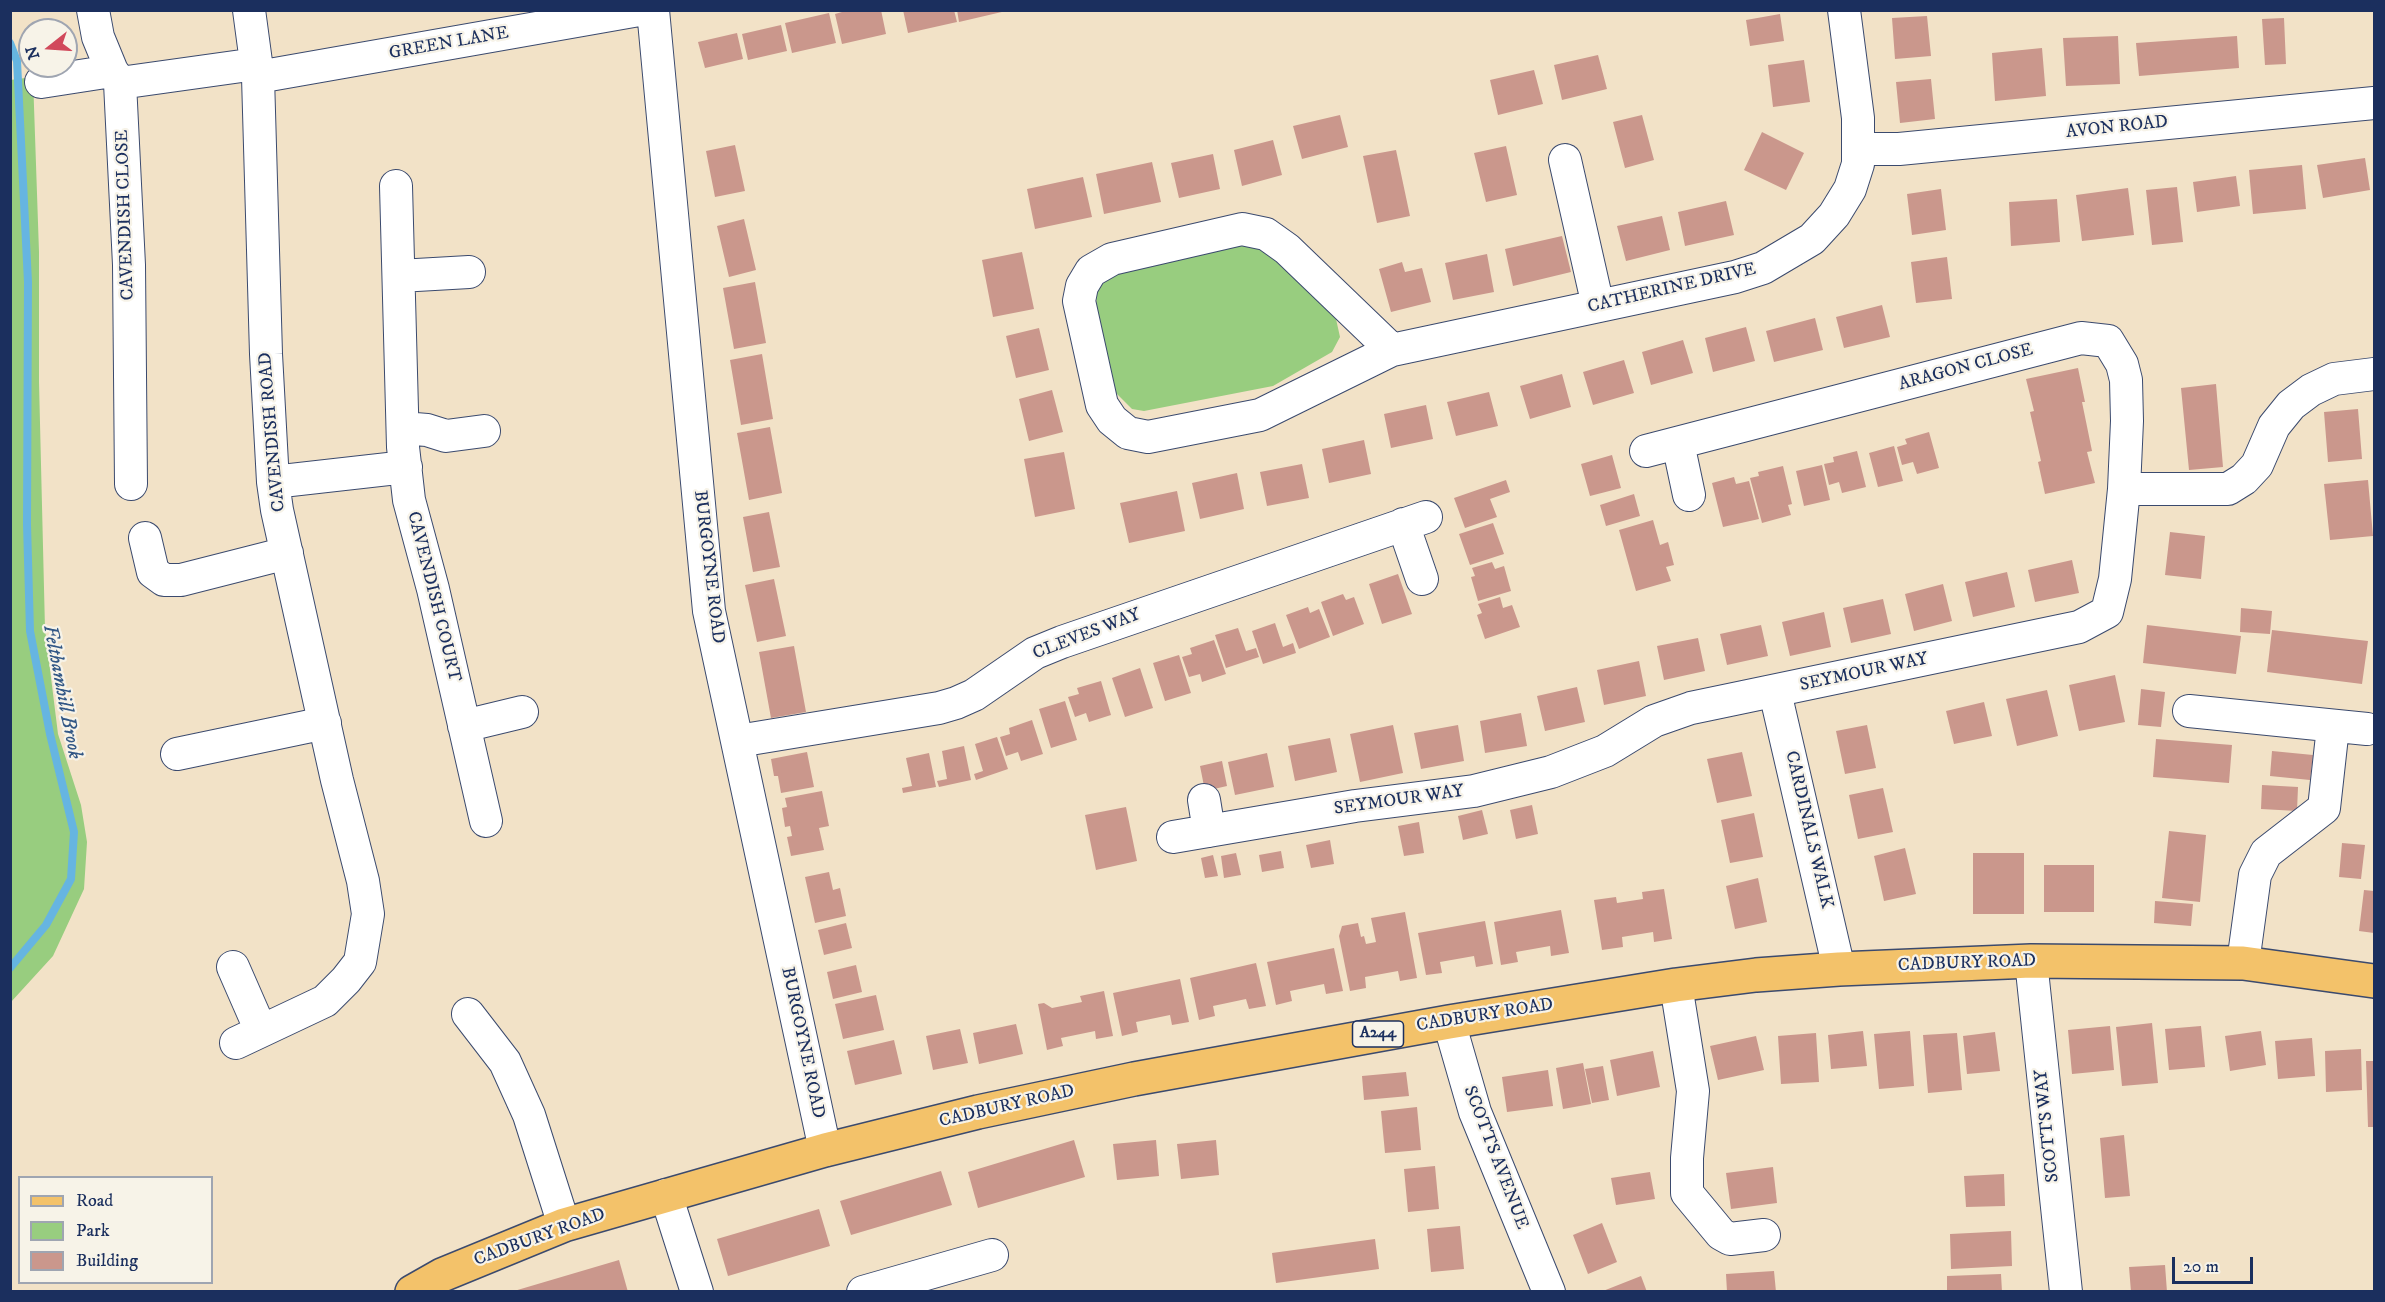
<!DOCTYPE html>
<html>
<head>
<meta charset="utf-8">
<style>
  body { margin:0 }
  #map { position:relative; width:2385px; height:1302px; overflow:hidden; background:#f2e2c7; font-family:"IM FELL DW Pica",serif }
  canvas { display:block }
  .frame { position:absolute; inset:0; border:12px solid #1b2f5e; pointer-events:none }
  .legend { position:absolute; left:18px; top:1176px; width:195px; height:108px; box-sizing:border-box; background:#f7f3e8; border:2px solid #9fa5b1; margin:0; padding:8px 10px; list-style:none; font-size:18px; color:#1b2f5e }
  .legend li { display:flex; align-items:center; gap:12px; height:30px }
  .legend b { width:30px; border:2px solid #9fa5b1 }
  .north { position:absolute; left:18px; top:18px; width:60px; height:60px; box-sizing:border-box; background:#f7f3e8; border:2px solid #9fa5b1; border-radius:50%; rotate:253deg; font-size:16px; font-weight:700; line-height:24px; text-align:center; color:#1b2f5e }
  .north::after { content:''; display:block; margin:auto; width:21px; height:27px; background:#d1495b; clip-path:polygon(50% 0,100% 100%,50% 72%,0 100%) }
  .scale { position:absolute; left:2172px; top:1257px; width:81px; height:27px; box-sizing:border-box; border:3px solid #1b2f5e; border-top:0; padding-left:8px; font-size:18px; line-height:21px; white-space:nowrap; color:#1b2f5e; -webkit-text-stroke:4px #f7f3e8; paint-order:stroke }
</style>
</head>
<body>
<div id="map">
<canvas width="2385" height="1302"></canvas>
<div class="frame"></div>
<ul class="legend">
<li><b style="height:8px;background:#f3c26a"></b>Road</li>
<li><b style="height:16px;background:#98cd7f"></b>Park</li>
<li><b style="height:16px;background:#ca978c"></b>Building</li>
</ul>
<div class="north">N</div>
<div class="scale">20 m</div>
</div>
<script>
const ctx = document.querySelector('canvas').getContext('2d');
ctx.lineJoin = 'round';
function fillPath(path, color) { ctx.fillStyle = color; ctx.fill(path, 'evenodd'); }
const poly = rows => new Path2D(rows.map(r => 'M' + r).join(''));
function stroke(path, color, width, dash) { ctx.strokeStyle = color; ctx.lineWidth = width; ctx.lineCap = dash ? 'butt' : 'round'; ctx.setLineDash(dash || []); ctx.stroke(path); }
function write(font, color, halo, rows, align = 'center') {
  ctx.font = font + ' "IM FELL DW Pica",serif'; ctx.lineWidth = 4.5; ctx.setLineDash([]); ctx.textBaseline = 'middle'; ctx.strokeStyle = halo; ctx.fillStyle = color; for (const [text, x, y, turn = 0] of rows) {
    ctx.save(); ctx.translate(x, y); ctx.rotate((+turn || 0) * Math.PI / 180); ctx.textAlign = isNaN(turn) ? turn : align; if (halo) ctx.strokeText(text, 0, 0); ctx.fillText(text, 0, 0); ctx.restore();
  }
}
fillPath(poly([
  [33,77,39,252,39,382,45,629,58,734,81,805,87,842,84,889,53,956,11,1002,10,80],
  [1255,241,1267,245,1336,319,1340,337,1332,352,1273,386,1144,411,1132,409,1113,390,1096,309,1097,287,1104,279,1120,270]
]), '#98cd7f');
stroke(poly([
  [10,43,17,61,28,282,27,524,30,631,50,734,74,832,71,879,46,925,10,968]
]), '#66b5e1', 8);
fillPath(poly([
  [849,10,881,10,886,34,842,44,835,14],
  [903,10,954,10,957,22,908,33],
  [957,10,1006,10,1006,11,959,22],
  [829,13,836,43,792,53,785,23],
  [1780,14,1784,41,1750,46,1746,20],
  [1927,16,1931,56,1895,59,1892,18],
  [2284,18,2286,64,2265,65,2262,19],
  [781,25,787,51,748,60,742,34],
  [737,33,743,59,705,68,698,42],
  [2118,36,2120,84,2066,86,2063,38],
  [2237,36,2239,68,2139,76,2136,43],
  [2042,48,2046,96,1995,101,1992,53],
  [1598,55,1607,89,1562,100,1554,65],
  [1804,60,1810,102,1773,107,1768,65],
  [1534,70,1543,104,1498,115,1490,80],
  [1931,79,1935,119,1900,123,1896,82],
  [1340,115,1348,147,1302,159,1293,126],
  [1642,115,1654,160,1625,168,1613,122],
  [1762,132,1804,153,1786,190,1744,170],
  [1273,140,1282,175,1242,186,1234,150],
  [735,145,745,191,715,197,706,151],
  [1506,146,1517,195,1486,202,1474,153],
  [1396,150,1410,216,1377,223,1363,156],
  [1213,154,1220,189,1179,198,1171,163],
  [2365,158,2370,190,2323,198,2317,165],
  [1152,162,1161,202,1104,214,1096,174],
  [2302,165,2306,209,2253,214,2249,170],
  [2236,176,2240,206,2197,212,2193,182],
  [1083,177,1092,217,1035,229,1027,189],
  [2177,187,2183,242,2152,245,2146,190],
  [2128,188,2134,235,2082,241,2076,195],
  [1941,189,1946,230,1912,235,1907,194],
  [2057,199,2060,242,2011,246,2009,202],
  [1726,201,1734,235,1685,246,1678,212],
  [1662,216,1670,250,1626,261,1617,226],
  [744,219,756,270,729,277,717,226],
  [1562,236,1571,272,1513,286,1505,249],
  [1022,252,1034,309,993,317,982,260],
  [1487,254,1494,292,1453,300,1445,263],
  [1947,257,1952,299,1916,303,1911,262],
  [1402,262,1405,272,1422,268,1431,302,1391,312,1379,269],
  [755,282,766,343,734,349,723,288],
  [1882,305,1890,337,1844,348,1836,317],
  [1815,318,1823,350,1774,362,1766,331],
  [1746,327,1755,361,1713,372,1705,338],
  [1039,328,1049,370,1016,378,1006,336],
  [1683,340,1693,373,1651,385,1642,352],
  [762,354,773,419,741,425,730,360],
  [1624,360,1634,393,1593,405,1583,372],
  [2078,368,2085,402,2082,402,2092,451,2087,452,2095,483,2045,494,2038,462,2041,461,2030,412,2034,411,2026,379],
  [1562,374,1571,407,1530,419,1520,386],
  [2216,384,2223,467,2189,470,2181,388],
  [1052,390,1063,432,1029,441,1019,399],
  [1489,392,1498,426,1456,436,1447,402],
  [1426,405,1433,439,1391,448,1384,414],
  [2358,409,2362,459,2328,462,2324,412],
  [770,427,782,493,749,500,737,433],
  [1929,432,1939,468,1917,474,1913,462,1902,465,1897,447,1907,444,1905,439],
  [1364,440,1371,474,1329,483,1322,449],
  [1894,446,1903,481,1878,487,1869,453],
  [1857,451,1866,487,1842,493,1839,482,1829,485,1824,464,1834,462,1833,457],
  [1064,452,1075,509,1035,517,1024,459],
  [1612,455,1621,488,1590,496,1581,464],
  [1302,464,1309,498,1267,506,1260,472],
  [1822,465,1830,500,1804,506,1796,471],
  [1783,466,1792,504,1788,505,1791,515,1762,523,1750,478,1759,476,1758,472],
  [1237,473,1244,509,1200,519,1192,483],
  [1734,477,1736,484,1749,481,1759,519,1723,527,1712,483],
  [1506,480,1510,492,1490,499,1497,517,1465,528,1454,498],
  [2368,480,2373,536,2330,540,2324,484],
  [1177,491,1185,531,1129,543,1120,503],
  [1634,494,1640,516,1606,526,1600,505],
  [769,512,780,567,753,572,743,517],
  [1653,520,1660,545,1668,542,1674,565,1666,567,1671,581,1636,591,1619,530],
  [1493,523,1504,554,1470,565,1459,534],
  [2170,532,2205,536,2201,579,2165,575],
  [2072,560,2079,593,2035,602,2028,570],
  [1492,562,1495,569,1504,566,1511,591,1478,601,1471,577,1475,576,1472,568],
  [2007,572,2015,607,1973,617,1965,582],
  [1398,574,1412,614,1382,624,1369,584],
  [774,579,786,636,757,642,745,585],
  [1943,584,1952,621,1914,631,1905,594],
  [1343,594,1346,600,1354,597,1364,624,1333,636,1321,602],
  [1500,597,1503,608,1512,605,1520,627,1485,639,1477,615,1482,613,1478,604],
  [1883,599,1891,634,1851,643,1843,608],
  [1308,607,1310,613,1319,609,1330,637,1299,649,1286,615],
  [2241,608,2272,611,2270,634,2240,632],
  [1824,612,1831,647,1790,656,1782,622],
  [1275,623,1283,647,1293,643,1296,653,1263,664,1252,631],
  [1761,625,1768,656,1727,665,1720,634],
  [2147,625,2241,636,2236,674,2143,663],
  [1238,628,1246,651,1256,648,1259,657,1226,668,1215,635],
  [2272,630,2368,641,2362,684,2267,672],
  [1698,638,1705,671,1664,680,1657,646],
  [1214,640,1226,674,1202,682,1200,674,1189,677,1182,657,1192,654,1190,648],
  [794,646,806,712,771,718,759,652],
  [1179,655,1191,693,1165,701,1153,663],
  [1639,661,1646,696,1604,705,1597,670],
  [1140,668,1153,708,1125,717,1112,678],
  [2115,675,2125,722,2079,731,2069,685],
  [1101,681,1111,715,1089,722,1086,713,1075,717,1068,697,1079,694,1077,688],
  [1577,687,1585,722,1545,731,1537,696],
  [2141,689,2165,692,2161,727,2138,725],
  [2047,690,2058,736,2017,746,2006,699],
  [1065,701,1077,740,1051,748,1039,709],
  [1984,702,1992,736,1954,744,1946,711],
  [1521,713,1527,746,1485,753,1480,721],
  [1032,720,1043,754,1021,761,1018,752,1006,756,1000,737,1010,734,1009,728],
  [1393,725,1403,773,1360,782,1350,734],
  [1458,725,1464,761,1421,769,1414,733],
  [1867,725,1876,768,1845,774,1836,731],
  [997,737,1008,769,976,780,974,774,983,771,975,744],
  [1330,738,1337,772,1295,781,1288,746],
  [2156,739,2232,745,2229,783,2153,777],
  [964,746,971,780,939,787,937,781,947,779,942,751],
  [2272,751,2313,755,2310,780,2270,776],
  [807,752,814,787,781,793,778,776,774,776,771,759],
  [1742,752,1752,796,1717,803,1707,759],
  [929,753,936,787,903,793,902,788,912,786,906,758],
  [1267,753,1274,787,1235,795,1228,762],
  [1222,761,1227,786,1205,791,1200,766],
  [2262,785,2298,787,2297,811,2261,809],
  [1883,788,1893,832,1858,839,1849,795],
  [822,791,829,826,819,828,824,850,791,856,787,837,792,836,790,826,785,827,782,808,787,807,785,798],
  [1532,805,1538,834,1516,839,1510,810],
  [1126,807,1137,861,1096,870,1085,815],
  [1482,810,1488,834,1463,840,1458,816],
  [1754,813,1763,857,1730,863,1721,820],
  [1419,822,1424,853,1404,856,1398,826],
  [2169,831,2206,835,2200,902,2162,898],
  [1330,840,1334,864,1311,868,1306,845],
  [2342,843,2365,845,2361,879,2339,877],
  [1905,848,1916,894,1884,901,1874,856],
  [1281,851,1284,868,1262,872,1259,855],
  [1236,853,1241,875,1224,878,1221,856],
  [1973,853,2024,853,2024,914,1973,914],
  [1213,855,1218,876,1205,878,1201,858],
  [2044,865,2094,865,2094,912,2044,912],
  [829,872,833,890,840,888,846,916,815,923,805,877],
  [1758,878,1767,922,1735,929,1726,886],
  [1664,889,1672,939,1654,942,1653,932,1622,937,1623,947,1602,950,1594,900,1616,897,1617,903,1643,899,1642,892],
  [2364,890,2374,891,2374,933,2359,931],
  [2155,901,2193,904,2191,926,2154,923],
  [1561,910,1569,953,1551,956,1550,946,1516,952,1518,962,1501,965,1494,922],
  [1405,912,1417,978,1400,981,1398,971,1365,977,1366,988,1350,991,1339,936,1342,926,1358,923,1361,937,1364,936,1366,944,1376,942,1371,918],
  [1485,921,1493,964,1476,967,1474,956,1440,962,1442,973,1426,975,1418,933],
  [846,923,852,948,824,955,818,930],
  [1334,948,1343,991,1326,994,1324,984,1290,991,1292,1001,1276,1005,1267,962],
  [1256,963,1266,1006,1249,1009,1246,999,1213,1006,1215,1016,1199,1020,1190,978],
  [856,965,862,992,833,999,827,972],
  [1180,979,1189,1022,1172,1025,1170,1015,1136,1022,1138,1032,1122,1036,1113,993],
  [1104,991,1113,1036,1096,1039,1095,1031,1061,1038,1063,1046,1047,1050,1038,1004,1044,1003,1052,1008,1082,1002,1080,996],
  [876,995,884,1030,843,1039,835,1004],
  [2152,1023,2158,1083,2122,1086,2116,1027],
  [1016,1024,1023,1054,979,1064,973,1033],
  [2110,1026,2114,1070,2072,1074,2068,1030],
  [2201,1026,2205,1067,2169,1070,2165,1029],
  [960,1029,968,1063,933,1070,926,1036],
  [1863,1031,1867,1066,1831,1069,1828,1035],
  [1910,1031,1914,1086,1879,1089,1874,1034],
  [2261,1031,2266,1065,2230,1071,2225,1036],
  [1995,1032,2000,1071,1967,1074,1963,1036],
  [1816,1033,1819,1082,1781,1084,1778,1036],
  [1957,1033,1962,1090,1928,1093,1923,1035],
  [1756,1036,1764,1070,1718,1080,1710,1046],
  [2312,1038,2315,1076,2278,1079,2275,1041],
  [894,1040,902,1074,855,1085,847,1051],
  [2361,1049,2362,1090,2326,1092,2325,1051],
  [1653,1051,1660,1087,1617,1096,1610,1060],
  [2366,1061,2374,1061,2374,1127,2368,1127],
  [1583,1063,1591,1104,1563,1109,1556,1068],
  [1603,1066,1609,1100,1592,1103,1585,1069],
  [1548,1070,1553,1106,1507,1112,1502,1077],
  [1406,1072,1409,1096,1364,1100,1362,1076],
  [1417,1107,1421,1150,1385,1153,1381,1111],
  [2124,1135,2130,1196,2105,1198,2100,1138],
  [1074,1140,1085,1177,978,1208,968,1172],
  [1156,1140,1159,1176,1117,1180,1113,1144],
  [1216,1140,1219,1175,1181,1179,1177,1144],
  [1435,1166,1439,1209,1408,1212,1404,1169],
  [1773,1167,1777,1203,1731,1209,1726,1173],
  [941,1171,952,1205,851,1235,840,1201],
  [1650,1172,1655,1199,1616,1205,1611,1178],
  [2004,1174,2005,1206,1966,1207,1964,1176],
  [819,1209,830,1246,728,1276,717,1239],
  [1602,1223,1617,1262,1588,1274,1573,1235],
  [1460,1226,1464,1269,1431,1272,1427,1229],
  [2011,1231,2012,1266,1951,1269,1950,1234],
  [1375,1239,1379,1269,1276,1283,1272,1253],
  [619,1260,628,1292,514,1292,514,1291],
  [2165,1265,2167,1292,2131,1292,2129,1267],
  [1774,1271,1776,1292,1727,1292,1726,1274],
  [2001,1274,2002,1292,1947,1292,1947,1276],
  [1641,1276,1647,1292,1603,1292,1603,1291]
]), '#ca978c');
const minor = poly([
  [93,10,98,37,112,71,120,83],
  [653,10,709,611,825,1150],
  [258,77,639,10],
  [41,82,112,71],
  [120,83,129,265,131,484],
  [120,83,256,64],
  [1859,149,1899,149,2374,103],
  [1565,160,1598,306],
  [396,186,403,447,409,500,433,589,486,821],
  [399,276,469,272],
  [1392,350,1287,249,1266,234,1242,229,1112,259,1091,271,1082,286,1079,301,1102,405,1112,420,1128,433,1148,437,1260,415,1392,350,1735,277,1763,268,1812,239,1834,215,1850,189,1858,164,1858,118,1844,10],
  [403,428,427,430,446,436,484,431],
  [1678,443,1689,495],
  [1646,451,2081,338,2108,341,2122,364,2126,380,2127,421,2124,489],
  [273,482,406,467],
  [1403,524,1422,579],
  [145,538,153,572,164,580,181,580,287,553],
  [1775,692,1839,969],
  [2189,711,2367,729],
  [464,726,522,712],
  [738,741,939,708,956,703,974,695,1035,653,1062,642,1426,517],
  [177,754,325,723],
  [1204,800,1209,831],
  [1173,837,1355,806,1474,791,1551,772,1605,751,1654,721,1691,708,2079,627,2107,612,2115,579,2124,489,2228,489,2244,479,2257,465,2274,426,2291,405,2311,390,2334,379,2374,374],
  [2031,961,2066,1292],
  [2243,963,2255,875,2266,853,2324,808,2333,727],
  [233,967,261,1031],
  [1676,985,1693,1091,1687,1158,1687,1193,1721,1234,1730,1239,1764,1235],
  [468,1014,505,1062,529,1115,564,1225],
  [1449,1022,1475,1112,1549,1292],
  [236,1043,325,1001,346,980,360,962,368,914,363,881,337,780,277,510,273,482,266,354,258,77,249,10],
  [666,1195,697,1292],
  [863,1292,992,1255]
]);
const primary = poly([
  [412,1292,442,1275,564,1225,825,1150,978,1112,1134,1079,1449,1022,1676,985,1756,975,1839,969,2031,961,2243,963,2374,981]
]);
stroke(minor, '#3b4a6e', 34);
stroke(primary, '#3b4a6e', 36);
stroke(minor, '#fff', 32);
stroke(primary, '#f3c26a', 33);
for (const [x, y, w] of [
  [1378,1034,51]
]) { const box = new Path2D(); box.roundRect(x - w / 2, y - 13, w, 26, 4.5); ctx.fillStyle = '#f7f3e8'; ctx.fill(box); stroke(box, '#1b2f5e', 1.5); }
write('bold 16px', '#1b2f5e', null, [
  ["A244",1378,1034]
]);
write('18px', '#1b2f5e', '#f7f3e8', [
  ["GREEN LANE",449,44,-10],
  ["AVON ROAD",2117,128,-6],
  ["CAVENDISH CLOSE",126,215,-92],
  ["CATHERINE DRIVE",1672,289,-13],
  ["ARAGON CLOSE",1966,368,-15],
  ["CAVENDISH ROAD",273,432,-95],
  ["BURGOYNE ROAD",708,567,83],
  ["CAVENDISH COURT",433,597,76],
  ["CLEVES WAY",1087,635,-21],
  ["SEYMOUR WAY",1864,673,-12],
  ["SEYMOUR WAY",1399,801,-8],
  ["CARDINALS WALK",1808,830,77],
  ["CADBURY ROAD",1967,964,-2],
  ["CADBURY ROAD",1485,1016,-9],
  ["BURGOYNE ROAD",802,1043,78],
  ["CADBURY ROAD",1007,1107,-13],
  ["SCOTTS WAY",2048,1126,-96],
  ["SCOTTS AVENUE",1495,1158,69],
  ["CADBURY ROAD",540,1238,-20]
]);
write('italic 20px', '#325785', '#f7f3e8', [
  ["Felthamhill Brook",61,692,79]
]);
</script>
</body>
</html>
